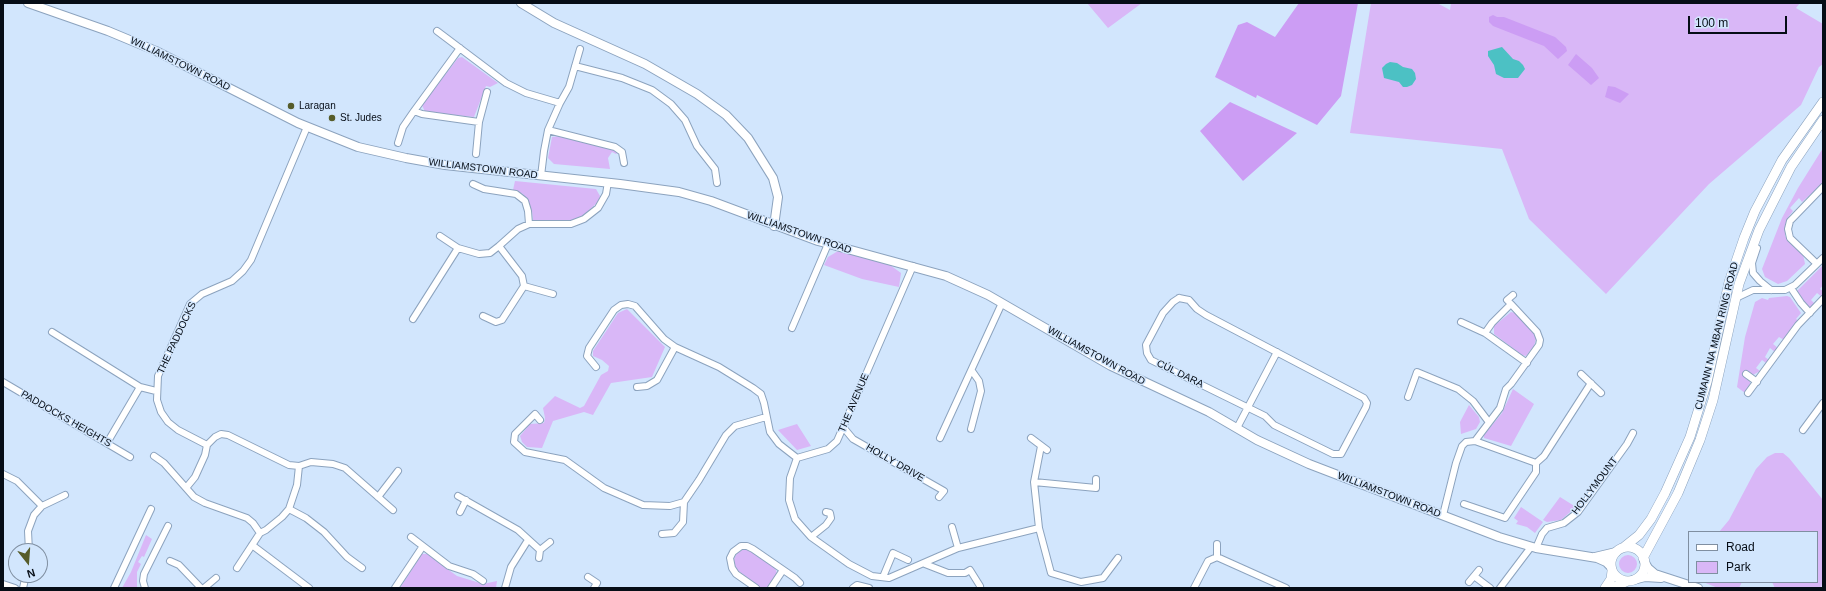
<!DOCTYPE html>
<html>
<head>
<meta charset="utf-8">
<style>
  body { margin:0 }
  #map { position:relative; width:1826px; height:591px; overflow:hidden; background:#d2e6fd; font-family:Arial,sans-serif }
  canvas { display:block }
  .frame { position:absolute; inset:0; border:4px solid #060d16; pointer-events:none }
  .legend { position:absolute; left:1688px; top:531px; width:130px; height:52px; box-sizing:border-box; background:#d2e6fd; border:1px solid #808fa1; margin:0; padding:5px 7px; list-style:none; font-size:12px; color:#060d16 }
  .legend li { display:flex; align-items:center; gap:8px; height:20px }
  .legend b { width:20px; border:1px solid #808fa1 }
  .north { position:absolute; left:8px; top:543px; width:40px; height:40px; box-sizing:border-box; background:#d2e6fd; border:1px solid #808fa1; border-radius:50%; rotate:163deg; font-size:11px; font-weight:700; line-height:16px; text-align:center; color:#060d16 }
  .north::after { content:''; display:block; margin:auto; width:14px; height:18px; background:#565c2a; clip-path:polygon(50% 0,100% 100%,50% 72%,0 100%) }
  .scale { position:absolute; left:1688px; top:16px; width:99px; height:18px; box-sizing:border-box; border:2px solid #060d16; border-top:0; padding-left:5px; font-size:12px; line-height:14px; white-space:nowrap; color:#060d16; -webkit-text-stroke:3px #d2e6fd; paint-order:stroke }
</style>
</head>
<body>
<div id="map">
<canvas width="1826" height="591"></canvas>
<div class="frame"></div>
<ul class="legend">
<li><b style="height:5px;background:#fff"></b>Road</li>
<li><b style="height:11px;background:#d9b7f7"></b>Park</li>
</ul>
<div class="north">N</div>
<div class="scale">100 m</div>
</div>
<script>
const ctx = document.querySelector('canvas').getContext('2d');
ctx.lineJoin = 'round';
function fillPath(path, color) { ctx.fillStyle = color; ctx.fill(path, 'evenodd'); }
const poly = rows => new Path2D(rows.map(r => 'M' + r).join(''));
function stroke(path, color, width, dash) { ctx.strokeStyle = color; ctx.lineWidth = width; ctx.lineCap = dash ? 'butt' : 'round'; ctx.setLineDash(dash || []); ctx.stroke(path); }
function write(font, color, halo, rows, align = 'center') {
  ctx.font = font + ' Arial,sans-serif'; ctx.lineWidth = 3; ctx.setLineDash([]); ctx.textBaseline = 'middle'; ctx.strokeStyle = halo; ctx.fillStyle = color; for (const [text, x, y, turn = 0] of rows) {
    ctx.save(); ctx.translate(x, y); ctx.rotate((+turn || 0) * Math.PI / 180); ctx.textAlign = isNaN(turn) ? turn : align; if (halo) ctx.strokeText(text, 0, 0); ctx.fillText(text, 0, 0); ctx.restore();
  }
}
fillPath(poly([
  [1087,3,1142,3,1108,28],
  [1371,3,1437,3,1450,10,1451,3,1800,3,1796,8,1823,24,1823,64,1819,67,1801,105,1709,184,1606,294,1529,219,1502,149,1350,133],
  [462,57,498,83,490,87,486,86,474,117,425,112,422,105,458,58],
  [559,136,612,148,618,152,616,154,612,152,608,158,610,169,554,164,548,158,552,137],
  [1823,148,1823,183,1802,202,1799,198,1790,208,1793,211,1789,216,1785,227,1785,236,1803,254,1805,264,1787,281,1778,284,1765,277,1762,269,1782,218,1798,188],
  [515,181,596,189,600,196,599,201,585,214,577,219,568,221,533,220,532,211,528,201,523,194,513,190],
  [838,251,890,265,901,273,899,287,862,279,824,265,828,257],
  [1823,265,1823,285,1820,289,1823,291,1823,295,1822,297,1817,293,1811,300,1815,304,1810,308,1801,299,1797,291],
  [1787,296,1790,297,1801,313,1796,319,1799,321,1784,340,1779,337,1773,344,1778,348,1775,352,1770,348,1765,357,1769,360,1766,363,1762,360,1756,368,1760,371,1753,375,1748,371,1744,375,1750,380,1750,384,1745,393,1737,387,1745,337,1755,302,1762,298,1768,300,1769,298],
  [627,309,665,347,652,377,611,383,593,415,584,412,553,421,542,448,527,447,522,442,520,436,530,424,544,423,545,418,543,408,555,396,580,408,584,406,601,375,608,371,609,366,602,360,593,356,593,351,618,313],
  [1511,312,1515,313,1533,332,1536,339,1534,346,1526,356,1522,355,1494,334,1494,326],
  [1513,389,1534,404,1511,446,1484,438,1484,435,1502,413],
  [1469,405,1479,417,1480,422,1476,429,1461,434,1460,422],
  [797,424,811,446,797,450,778,430],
  [1775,453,1783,453,1789,458,1823,500,1823,579,1821,588,1775,588,1772,582,1817,582,1817,532,1719,532,1729,520,1756,469,1767,457],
  [1560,497,1576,507,1561,520,1547,522,1543,520],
  [1521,507,1543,522,1535,533,1527,527,1516,524,1518,521,1514,518],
  [146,535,152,539,144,557,142,556,138,562,141,564,137,572,137,588,122,588,131,572],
  [742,550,749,550,775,568,777,573,767,587,761,588,736,569,734,559,737,553],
  [422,554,427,554,457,576,483,584,497,581,496,588,400,588],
  '1619 564a9 9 0 1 1 18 0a9 9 0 1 1-18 0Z',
  [1703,582,1742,582,1739,588,1718,588]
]), '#d9b7f7');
fillPath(poly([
  [1299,3,1358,3,1341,96,1317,125,1257,95,1256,98,1215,77,1238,25,1247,22,1275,37],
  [1493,15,1497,17,1504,17,1555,37,1566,47,1567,51,1558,59,1544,46,1493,26,1489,22,1489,17],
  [1576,54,1592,68,1599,78,1591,85,1568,65],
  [1608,86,1615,87,1629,94,1620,103,1605,97],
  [1230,102,1297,133,1243,181,1200,131]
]), '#cc9df4');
fillPath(poly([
  [1502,47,1513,59,1519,61,1523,65,1525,69,1518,78,1504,78,1496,74,1494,65,1488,56,1488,51],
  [1390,62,1397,63,1403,67,1412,69,1415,73,1416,79,1412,85,1407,87,1403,87,1399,82,1384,78,1382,68,1386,64]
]), '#4cc1c4');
const minor = poly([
  [437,31,506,83,526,93,560,103],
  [575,66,622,78,652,90,671,104,685,120,697,146,715,169,717,183],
  [414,111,422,114,479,122],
  [548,130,615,147,622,152,624,163],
  [398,143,403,127,414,111,460,48],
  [476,154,479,122,487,92],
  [541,176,544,151,548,130,560,103,569,87,580,49],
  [473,184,484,189,516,194,525,201,528,211,529,224],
  [440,236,458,248,479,254,490,253,499,246],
  [1757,248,1752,263,1753,273,1760,281,1771,290],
  [1816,263,1790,238,1788,229,1790,221,1794,217,1823,187],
  [913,266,837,441,828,449,797,458,790,478,789,500,795,519,811,537,849,564,872,576,889,578,958,548,1039,528],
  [524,286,553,294],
  [1791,288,1801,303,1810,313],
  [1179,298,1189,300,1197,309,1206,315,1364,398,1367,403,1366,407,1341,454,1333,454,1274,425,1265,416,1151,360,1147,353,1146,345,1163,313,1173,302,1179,298],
  [1736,298,1753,290,1785,290,1795,285,1823,258],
  [1511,304,1507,300,1513,295],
  [483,316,496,322,502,320,524,286,522,276,499,246,518,229,529,224,571,224,584,219,598,208,606,194,608,182],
  [413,319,458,248],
  [1461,322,1485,333],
  [792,328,828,244],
  [52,332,140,387,156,391],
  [596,367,587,356,589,348,614,310,621,305,628,304,635,306,664,339,675,347,719,367,753,388,761,394,764,403,770,432,779,444,797,458],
  [1581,374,1601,393],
  [1746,374,1757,382],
  [3,382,130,457],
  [637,387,647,386,657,380,675,347],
  [1748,393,1798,325,1823,299],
  [1408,397,1417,372,1458,389,1473,401,1488,421],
  [540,420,535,414,515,434,514,442,525,452,565,460,604,488,643,505,670,506,684,502],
  [843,427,853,439,944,491,939,497],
  [1237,428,1277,352],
  [971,429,981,391,979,381,972,371],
  [1803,430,1823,403],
  [940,438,1002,303],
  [1031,438,1047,450],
  [1475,441,1500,408,1506,389,1511,384,1539,345,1540,340,1537,332,1511,304,1492,323,1485,333,1527,363],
  [107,443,140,387],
  [207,445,178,430,168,422,161,412,157,400,158,376,190,304,202,294,232,281,243,271,251,260,307,127],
  [1041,446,1034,482,1039,528,1051,573,1081,582,1103,578,1118,558],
  [154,456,164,463,194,497,205,503,247,518,253,523,260,533,237,568],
  [3,474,17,481,42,506],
  [1034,482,1096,488,1096,479],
  [186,488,195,477,205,455,207,445,215,437,221,434,228,435,289,465,299,466,311,462,333,464,345,468,393,510],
  [458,496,518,530,540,550],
  [378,497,398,471],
  [1464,504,1505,518,1536,472,1536,463,1544,456,1591,383],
  [289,509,306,518,324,532,347,557,362,568],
  [460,512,466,500],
  [1443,515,1456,463,1462,446,1466,442,1475,441,1536,463],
  [952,527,958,548],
  [260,533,266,530,282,517,289,509,297,485,299,466],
  [662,534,674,533,683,522,684,502,699,480,726,435,735,426,766,417],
  [411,537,449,566,473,574,483,581],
  [811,537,826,525,831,518,830,513,826,512],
  [252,545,309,588],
  [1536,548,1542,534,1547,528,1564,523,1578,512,1627,444,1633,433],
  [29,551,28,531,34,515,42,506,65,495],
  [1217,557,1286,588],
  [539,558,540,550,550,542],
  [170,561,179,565,201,588],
  [925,564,948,573,965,573,970,570,980,586],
  [1474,576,1490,588],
  [588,577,597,583,594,588],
  [883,577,893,553,908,560],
  [1469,582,1479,570],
  [3,584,15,588],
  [23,588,26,575],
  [114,588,151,509],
  [145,588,143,581,144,574,168,526],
  [204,588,216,578],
  [395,588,423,546],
  [505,588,511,567,528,540],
  [756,588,736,574,732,568,730,558,733,552,741,546,747,546,753,549,795,578,800,583],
  [771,588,783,570],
  [853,588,857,585,869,588],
  [1194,588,1208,561,1217,557,1217,544],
  [1500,588,1531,547]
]);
const tertiary = poly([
  [28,3,108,31,156,51,298,123,358,147,406,158,445,165,620,184,679,192,711,201,818,241,946,276,988,295,1111,366,1209,412,1257,440,1309,464,1499,537,1536,548,1597,558,1606,562,1611,567],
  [521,3,554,23,645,64,697,94,726,115,748,138,773,178,778,197,774,226],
  [1595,557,1616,552],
  [1644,561,1648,568,1655,574,1698,588],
  [1633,580,1645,577,1661,578]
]);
const secondary = poly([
  [1624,547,1639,535,1651,519,1665,493,1690,437,1707,382,1729,282,1744,238,1755,211,1782,160,1823,102],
  '1611 564a17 17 0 1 1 34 0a17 17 0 1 1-34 0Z',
  [1643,558,1678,493,1700,440,1713,400,1739,284,1759,230,1791,167,1823,120],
  [1605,588,1611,579,1612,571],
  [1612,588,1628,581]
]);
stroke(minor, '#8ca3be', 8);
stroke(tertiary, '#8ca3be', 10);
stroke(secondary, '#8ca3be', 10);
stroke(minor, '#fff', 6);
stroke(tertiary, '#fff', 8);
stroke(secondary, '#fff', 9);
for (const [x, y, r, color] of [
  [291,106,4,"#565c2a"],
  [332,118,4,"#565c2a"]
]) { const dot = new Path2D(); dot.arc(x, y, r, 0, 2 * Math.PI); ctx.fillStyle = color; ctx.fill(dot); stroke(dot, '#d2e6fd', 1.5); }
write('10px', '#060d16', '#d2e6fd', [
  ["WILLIAMSTOWN ROAD",180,64,26],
  ["WILLIAMSTOWN ROAD",483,169,7],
  ["WILLIAMSTOWN ROAD",799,233,19],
  ["CUMANN NA MBAN RING ROAD",1717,336,-76],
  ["THE PADDOCKS",177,338,-65],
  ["WILLIAMSTOWN ROAD",1096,356,29],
  ["CÚL DARA",1180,374,26],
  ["THE AVENUE",854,403,-67],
  ["PADDOCKS HEIGHTS",66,419,30],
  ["HOLLY DRIVE",895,463,30],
  ["HOLLYMOUNT",1595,486,-53],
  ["WILLIAMSTOWN ROAD",1389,495,21]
]);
write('10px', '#060d16', '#d2e6fd', [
  ["Laragan",299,106],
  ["St. Judes",340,118]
], 'left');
</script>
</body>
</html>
